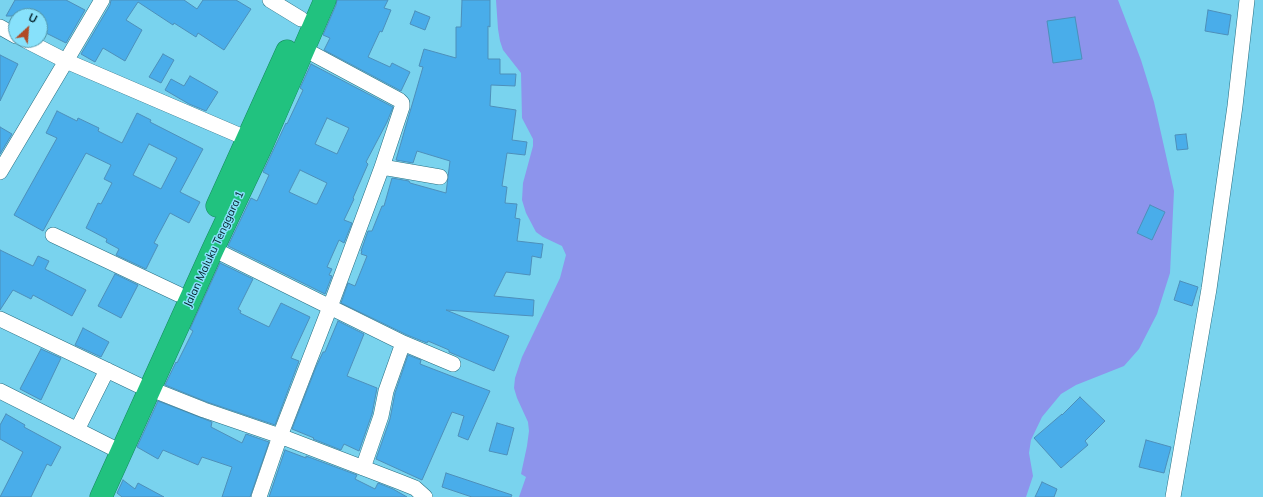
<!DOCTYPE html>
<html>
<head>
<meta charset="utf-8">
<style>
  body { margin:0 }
  #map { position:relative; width:1263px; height:497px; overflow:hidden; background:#79d3ee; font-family:Mulish,sans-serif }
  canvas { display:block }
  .north { position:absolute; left:8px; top:8px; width:40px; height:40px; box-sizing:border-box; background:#87e1fb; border:1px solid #5193a6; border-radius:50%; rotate:26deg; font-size:11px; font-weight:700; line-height:16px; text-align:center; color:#011e26 }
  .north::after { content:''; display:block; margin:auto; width:14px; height:18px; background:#b14a25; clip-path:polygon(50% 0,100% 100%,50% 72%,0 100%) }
</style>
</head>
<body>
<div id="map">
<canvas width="1263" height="497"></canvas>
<div class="north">U</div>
</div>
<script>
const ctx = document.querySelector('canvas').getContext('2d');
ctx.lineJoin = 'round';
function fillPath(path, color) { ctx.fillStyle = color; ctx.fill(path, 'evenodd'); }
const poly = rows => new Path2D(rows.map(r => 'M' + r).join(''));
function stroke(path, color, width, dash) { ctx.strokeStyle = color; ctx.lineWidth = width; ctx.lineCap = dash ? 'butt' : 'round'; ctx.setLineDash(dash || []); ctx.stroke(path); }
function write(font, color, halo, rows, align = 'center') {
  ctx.font = font + ' Mulish,sans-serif'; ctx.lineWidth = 3; ctx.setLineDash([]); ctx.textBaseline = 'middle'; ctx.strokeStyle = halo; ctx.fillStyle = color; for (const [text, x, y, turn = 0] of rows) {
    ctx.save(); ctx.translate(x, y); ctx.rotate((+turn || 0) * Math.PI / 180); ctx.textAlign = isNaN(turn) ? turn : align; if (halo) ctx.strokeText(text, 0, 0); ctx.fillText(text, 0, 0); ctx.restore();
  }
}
fillPath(poly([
  [496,0,1118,0,1141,60,1154,102,1174,191,1170,273,1157,314,1139,349,1124,366,1076,385,1061,394,1042,417,1031,440,1029,453,1033,476,1026,497,519,497,526,477,521,474,527,446,529,431,528,422,517,398,514,388,515,378,522,357,560,278,566,255,562,246,543,237,536,232,526,213,522,200,523,183,533,146,533,139,522,118,521,73,503,50,500,41,498,29]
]), '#8d94ec');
const building = poly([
  [15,0,66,0,85,10,66,43,40,30,40,16,6,16,15,0],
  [111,0,184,0,197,9,203,0,236,0,251,9,224,50,198,33,196,37,174,23,173,25,138,2,126,20,142,30,125,61,103,48,95,62,81,54,110,5,111,0],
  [337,0,388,0,384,8,391,10,382,32,380,31,368,57,390,67,392,63,410,72,401,91,324,50,330,38,323,35,336,5,337,0],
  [462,0,490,0,490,27,488,26,488,59,500,59,500,74,516,74,515,86,491,85,490,106,516,110,512,140,527,142,525,155,507,153,502,186,507,187,505,203,517,204,515,218,520,219,517,241,543,244,541,258,532,256,530,275,506,272,494,296,534,300,533,316,446,310,509,336,494,371,449,352,449,350,428,341,427,343,407,335,341,303,348,283,355,286,367,256,361,254,362,251,361,251,368,231,372,231,382,206,384,206,392,178,409,181,410,183,446,193,450,161,417,151,413,163,396,160,423,67,419,66,424,49,456,58,456,27,461,27,462,0],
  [1208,10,1231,15,1228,35,1205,31,1208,10],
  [415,11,430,17,425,30,410,24,415,11],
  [1075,17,1082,59,1053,63,1047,21,1075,17],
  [163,54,174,60,161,83,149,77,163,54],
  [0,55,18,64,0,101,0,55],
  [311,64,393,107,387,122,366,162,368,164,353,198,354,199,344,220,352,223,344,243,339,240,327,267,332,269,329,275,332,276,325,294,228,246,251,198,257,201,269,175,263,172,286,123,287,124,303,90,300,88,311,64],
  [327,118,349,128,337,154,315,144,327,118],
  [300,170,327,183,317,204,315,204,289,192,300,170],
  [190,76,218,92,206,111,189,104,165,90,171,79,184,86,190,76],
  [57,111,77,121,78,118,99,128,98,131,122,143,137,113,151,120,150,122,203,149,180,192,200,202,189,223,170,213,154,243,158,245,146,269,116,255,119,249,106,242,107,239,86,228,98,203,101,204,112,183,104,179,111,165,86,153,43,231,14,215,57,138,46,133,57,111],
  [149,144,177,158,161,189,133,175,149,144],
  [0,127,12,134,0,154,0,127],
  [1186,134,1188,149,1177,150,1175,135,1186,134],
  [1150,205,1165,212,1152,240,1137,233,1150,205],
  [0,250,33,266,38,256,49,261,45,269,86,290,72,316,33,295,31,299,13,290,0,310,0,250],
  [220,263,253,279,238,309,241,311,240,313,269,327,281,303,310,317,291,358,299,361,275,425,207,402,165,385,176,362,177,363,193,331,190,329,220,263],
  [115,274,138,285,121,318,98,306,115,274],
  [1180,281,1198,287,1192,306,1174,300,1180,281],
  [338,321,364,334,347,376,377,388,372,414,359,451,344,444,341,450,313,439,314,438,292,429,316,367,323,352,325,352,338,321],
  [83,328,109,342,101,357,75,345,83,328],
  [41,349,61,358,41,400,20,389,41,349],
  [408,355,421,360,420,364,490,391,468,440,458,436,464,416,452,412,422,480,376,459,390,419,395,393,408,355],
  [1080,397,1105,421,1085,441,1088,445,1061,468,1034,438,1062,414,1062,415,1080,397],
  [158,401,212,422,211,427,242,443,246,434,269,442,250,497,222,497,232,467,202,457,198,465,163,450,158,459,137,447,158,401],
  [6,414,25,425,24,427,61,447,51,466,47,464,31,497,0,497,23,452,0,439,0,425,6,414],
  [497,423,514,428,507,455,489,451,497,423],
  [1146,440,1171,447,1164,473,1139,467,1146,440],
  [285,450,306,458,306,456,357,475,355,479,375,489,378,483,393,489,407,497,269,497,285,450],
  [446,473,512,495,511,497,472,497,442,487,446,473],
  [123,480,135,489,138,483,164,497,122,497,117,493,123,480],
  [1042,482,1057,489,1054,497,1035,497,1042,482]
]);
fillPath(building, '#49adea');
stroke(building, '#4d8fba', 1);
const minor = poly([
  [102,0,66,61,255,142],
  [270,0,301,19],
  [0,27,16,36],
  [382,167,440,177],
  [0,172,66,61,25,40],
  [53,235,178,294],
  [213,249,330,307,382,167,402,107,402,103,399,100,304,49],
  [0,319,138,385],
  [151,389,204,410,280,436,330,307,403,343,453,364],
  [0,391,111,447],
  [77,430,107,370],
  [363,468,381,416,386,391,403,343],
  [259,497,280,436,400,482,415,488,425,497],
  [1173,497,1209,289,1235,106,1247,0]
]);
const highway = poly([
  [217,206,287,51],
  [101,497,213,249,262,145,325,0]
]);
stroke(minor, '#286f82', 16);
stroke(highway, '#168960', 23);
stroke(minor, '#fff', 15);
stroke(highway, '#21c27f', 22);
write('11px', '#011e26', '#87e1fb', [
  ["Jalan Maluku Tenggara 1",214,249,-65]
]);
</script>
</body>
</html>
